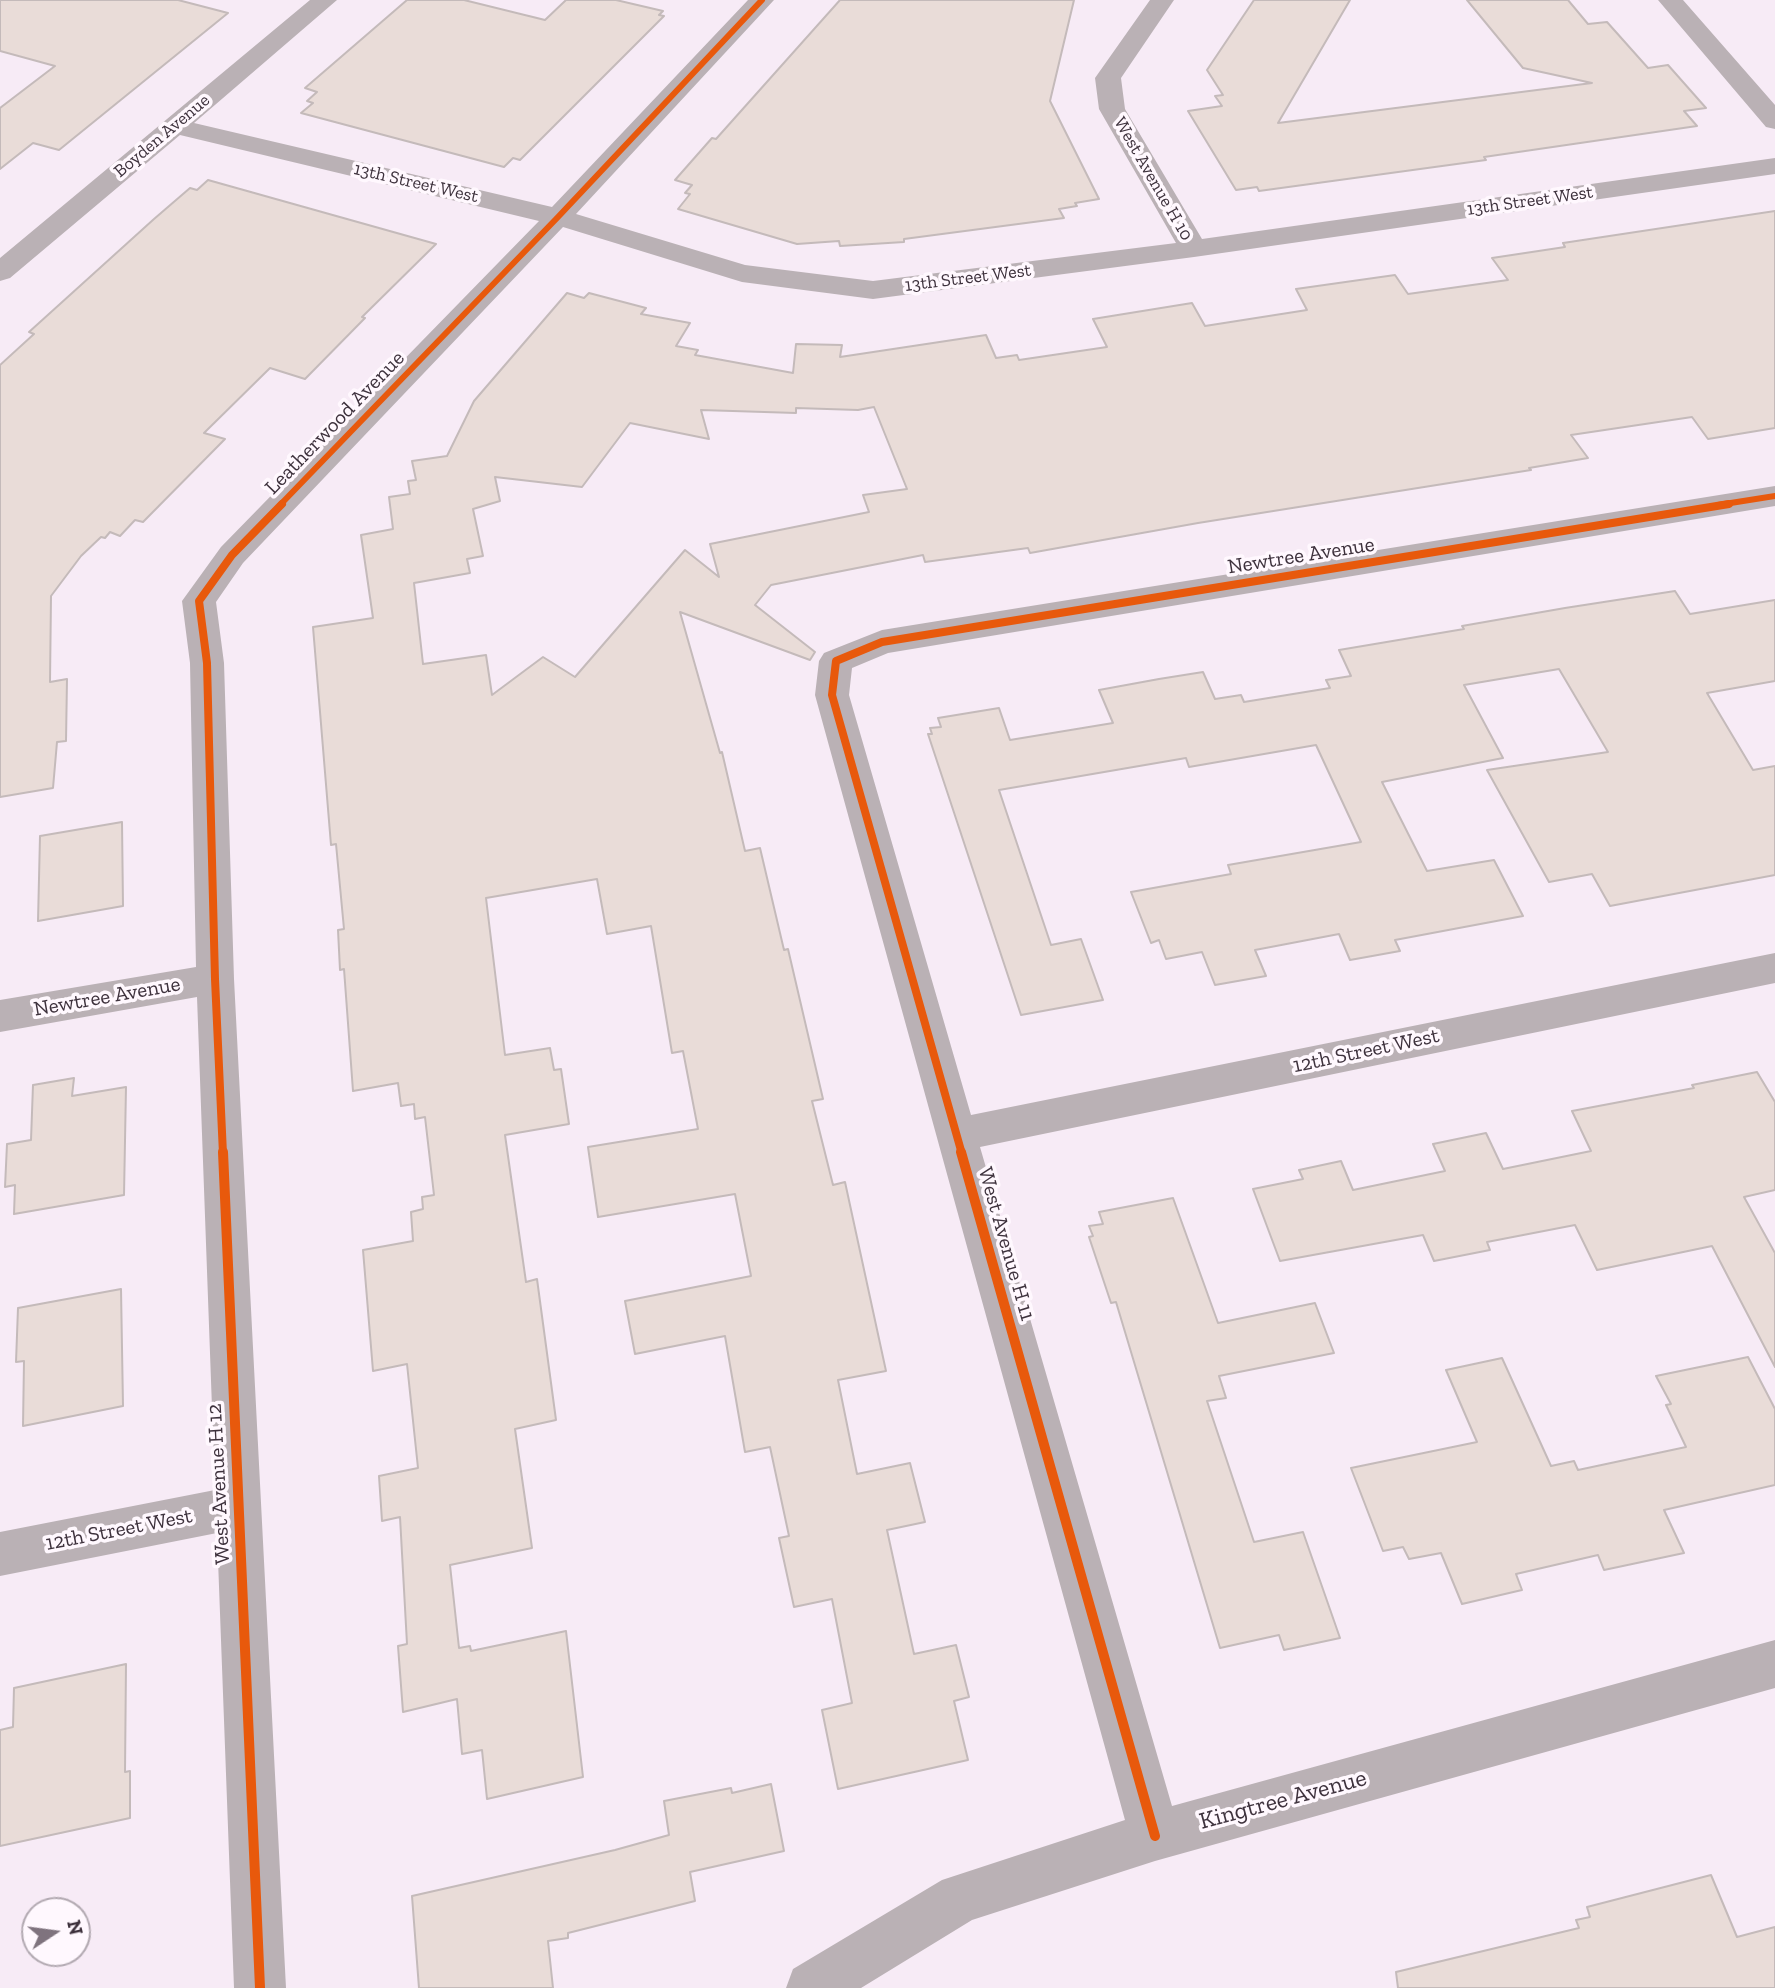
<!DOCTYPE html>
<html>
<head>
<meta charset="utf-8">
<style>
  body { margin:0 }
  #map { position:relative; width:1775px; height:1988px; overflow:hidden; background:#f7ebf6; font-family:"Zilla Slab",serif }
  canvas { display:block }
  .north { position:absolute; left:21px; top:1897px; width:70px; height:70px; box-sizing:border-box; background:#fff8fe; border:2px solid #b2a9b1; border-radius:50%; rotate:77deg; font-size:19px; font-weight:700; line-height:28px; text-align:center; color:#3e323d }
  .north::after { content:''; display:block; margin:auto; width:24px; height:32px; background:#7f737e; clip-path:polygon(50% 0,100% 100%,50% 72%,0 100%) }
</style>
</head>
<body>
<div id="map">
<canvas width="1775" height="1988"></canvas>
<div class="north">N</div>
</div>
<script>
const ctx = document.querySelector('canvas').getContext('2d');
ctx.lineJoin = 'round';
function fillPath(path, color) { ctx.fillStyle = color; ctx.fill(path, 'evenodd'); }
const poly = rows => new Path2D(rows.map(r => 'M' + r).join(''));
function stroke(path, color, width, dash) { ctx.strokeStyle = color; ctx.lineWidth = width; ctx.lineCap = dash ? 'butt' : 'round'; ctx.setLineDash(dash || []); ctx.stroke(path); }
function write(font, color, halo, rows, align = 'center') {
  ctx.font = font + ' "Zilla Slab",serif'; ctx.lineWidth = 7; ctx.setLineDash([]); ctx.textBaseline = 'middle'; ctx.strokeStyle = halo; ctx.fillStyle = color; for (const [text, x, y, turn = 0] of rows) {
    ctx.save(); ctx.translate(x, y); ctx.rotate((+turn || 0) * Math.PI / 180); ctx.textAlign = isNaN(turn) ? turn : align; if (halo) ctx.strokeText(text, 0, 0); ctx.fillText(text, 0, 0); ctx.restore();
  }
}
const building = poly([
  [0,0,178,0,228,13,59,150,33,143,0,169,0,108,55,66,0,51,0,0],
  [407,0,464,0,545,20,566,0,616,0,663,11,659,15,664,16,520,160,513,158,504,167,301,113,313,103,307,101,317,92,305,88,407,0],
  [840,0,1074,0,1050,101,1099,199,1075,203,1077,206,1059,209,1064,218,904,239,904,242,840,246,839,241,797,244,678,209,690,194,685,193,692,185,675,180,712,138,716,139,840,0],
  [1254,0,1350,0,1278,123,1592,83,1523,68,1467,0,1568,0,1588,24,1607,22,1648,68,1668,65,1706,108,1684,111,1697,126,1484,157,1486,160,1259,191,1257,187,1236,190,1188,111,1222,106,1215,96,1223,95,1207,70,1254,0],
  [208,180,436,244,362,317,365,318,305,379,270,368,204,433,225,439,143,522,135,520,120,536,110,532,105,538,101,537,81,556,51,596,50,682,67,679,66,741,57,742,53,788,0,797,0,365,34,334,29,332,154,219,190,188,197,190,208,180],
  [1775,211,1775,428,1708,439,1692,417,1571,435,1588,458,1529,468,1531,470,1198,523,1030,553,1028,548,925,562,923,555,771,585,755,605,815,652,810,660,680,612,720,753,722,752,745,851,760,848,784,950,788,949,823,1099,812,1101,833,1185,845,1182,886,1371,838,1380,857,1474,910,1463,925,1522,887,1530,914,1654,956,1645,969,1697,954,1701,968,1760,838,1789,822,1710,852,1703,832,1599,794,1607,779,1538,789,1536,770,1447,745,1452,725,1336,635,1354,625,1301,751,1276,735,1194,598,1217,588,1147,698,1129,683,1051,672,1053,651,926,607,934,597,879,486,898,505,1055,550,1048,554,1070,561,1069,569,1124,505,1135,526,1282,537,1279,556,1420,515,1429,532,1548,450,1565,459,1648,470,1646,471,1651,566,1631,583,1777,487,1799,482,1750,462,1754,457,1699,403,1712,398,1646,407,1644,400,1517,382,1521,379,1476,418,1468,407,1364,373,1371,363,1250,413,1241,411,1212,423,1209,422,1197,434,1195,425,1117,415,1119,414,1104,401,1106,398,1083,353,1091,344,969,340,970,338,930,344,929,336,844,331,845,313,627,373,618,361,535,393,529,389,497,410,494,408,481,416,480,412,461,447,456,474,401,567,293,584,298,589,293,646,308,641,314,690,323,676,346,698,350,695,355,793,373,796,344,842,345,840,357,986,335,996,358,1017,355,1019,360,1107,347,1093,319,1192,303,1205,326,1307,310,1296,289,1395,275,1408,294,1508,280,1492,258,1565,247,1563,243,1775,211],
  [874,407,907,489,863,495,869,512,710,544,719,577,685,550,575,677,543,657,492,695,486,655,423,664,414,583,470,573,467,559,483,556,473,509,500,501,495,477,582,487,630,423,709,439,701,410,796,413,796,408,858,410,874,407],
  [1675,591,1690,614,1775,600,1775,681,1707,693,1753,770,1775,766,1775,875,1610,906,1592,874,1549,882,1487,770,1608,752,1559,669,1464,685,1503,758,1382,782,1427,871,1494,860,1523,916,1395,940,1400,951,1350,960,1339,934,1255,950,1266,976,1215,985,1202,952,1166,959,1159,940,1151,943,1131,892,1231,874,1228,865,1361,842,1316,745,1189,767,1186,758,999,790,1051,945,1081,939,1103,1000,1021,1015,928,734,932,734,930,728,941,727,938,718,999,708,1010,740,1113,723,1099,690,1159,679,1203,672,1215,699,1241,695,1244,702,1330,688,1326,680,1351,676,1339,650,1464,629,1462,626,1565,608,1675,591],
  [122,822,123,906,38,921,40,836,122,822],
  [1757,1072,1775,1102,1775,1190,1744,1197,1775,1253,1775,1367,1712,1246,1597,1270,1575,1225,1487,1242,1490,1250,1434,1261,1423,1235,1280,1261,1253,1189,1303,1179,1299,1170,1341,1161,1353,1190,1445,1171,1433,1144,1486,1133,1503,1169,1591,1151,1572,1111,1694,1088,1692,1085,1757,1072],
  [74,1078,72,1096,126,1087,124,1195,14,1214,15,1185,5,1187,7,1144,31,1140,33,1085,74,1078],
  [1173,1198,1218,1323,1315,1303,1334,1353,1219,1376,1226,1398,1207,1401,1254,1542,1303,1532,1340,1638,1284,1650,1279,1635,1220,1648,1116,1302,1111,1303,1089,1237,1093,1236,1089,1226,1103,1224,1099,1212,1173,1198],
  [121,1289,123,1406,23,1426,24,1361,16,1362,18,1308,121,1289],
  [1748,1357,1775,1409,1775,1485,1664,1510,1684,1553,1604,1570,1598,1555,1516,1574,1522,1590,1462,1604,1441,1553,1409,1559,1403,1547,1383,1551,1351,1468,1477,1442,1446,1370,1502,1358,1551,1466,1574,1461,1578,1470,1686,1447,1666,1405,1671,1404,1656,1376,1748,1357],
  [126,1664,125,1772,130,1771,130,1818,0,1846,0,1730,13,1727,14,1688,126,1664],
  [771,1784,784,1851,690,1872,695,1901,568,1933,568,1938,548,1941,553,1988,419,1988,412,1896,615,1850,669,1835,664,1801,731,1788,732,1793,771,1784],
  [1711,1875,1737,1937,1775,1927,1775,1988,1398,1988,1396,1972,1579,1928,1576,1920,1590,1917,1587,1907,1711,1875]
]);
fillPath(building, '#e9dcd8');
stroke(building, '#c4baba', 2);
fillPath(poly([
  [310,0,337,0,194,123,552,207,748,0,774,0,576,214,745,265,873,281,1176,243,1099,109,1095,78,1150,0,1174,0,1121,78,1125,109,1202,239,1775,158,1775,174,1194,257,873,299,742,282,563,227,243,563,216,602,224,663,234,979,286,1988,234,1988,217,1533,0,1576,0,1532,215,1490,197,997,0,1032,0,1000,196,967,190,663,182,601,221,547,539,221,180,135,10,278,0,281,0,258,310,0],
  [1658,0,1683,0,1775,105,1775,129,1766,127,1658,0],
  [1775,486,1775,506,888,653,852,668,849,695,971,1115,1775,953,1775,983,980,1147,1172,1806,1775,1640,1775,1688,1155,1861,972,1920,861,1988,786,1988,793,1969,942,1880,1125,1820,815,695,819,661,824,653,882,630,1775,486]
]), '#bab1b5');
stroke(poly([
  [280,505,558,217,762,0],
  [1718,505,1775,496]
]), '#e8590c', 6);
stroke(poly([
  [223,1154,215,979,207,663,199,601,232,555,282,504],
  [962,1154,832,695,836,661,882,642,1729,504]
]), '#e8590c', 8);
stroke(poly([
  [223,1152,260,1988],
  [961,1152,1155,1836]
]), '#e8590c', 10);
write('18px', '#3e323d', '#fff8fe', [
  ["Boyden Avenue",162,136,-40],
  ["West Avenue H 10",1153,179,60],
  ["13th Street West",416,183,13],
  ["13th Street West",1530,201,-8],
  ["13th Street West",968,278,-7]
]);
write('21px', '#3e323d', '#fff8fe', [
  ["Leatherwood Avenue",335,423,-46],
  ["Newtree Avenue",1301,556,-9],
  ["Newtree Avenue",107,997,-10],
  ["12th Street West",1366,1051,-12],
  ["West Avenue H 11",1006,1244,74],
  ["West Avenue H 12",219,1484,-93],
  ["12th Street West",119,1530,-11]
]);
write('24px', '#3e323d', '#fff8fe', [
  ["Kingtree Avenue",1283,1800,-15]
]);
</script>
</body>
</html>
